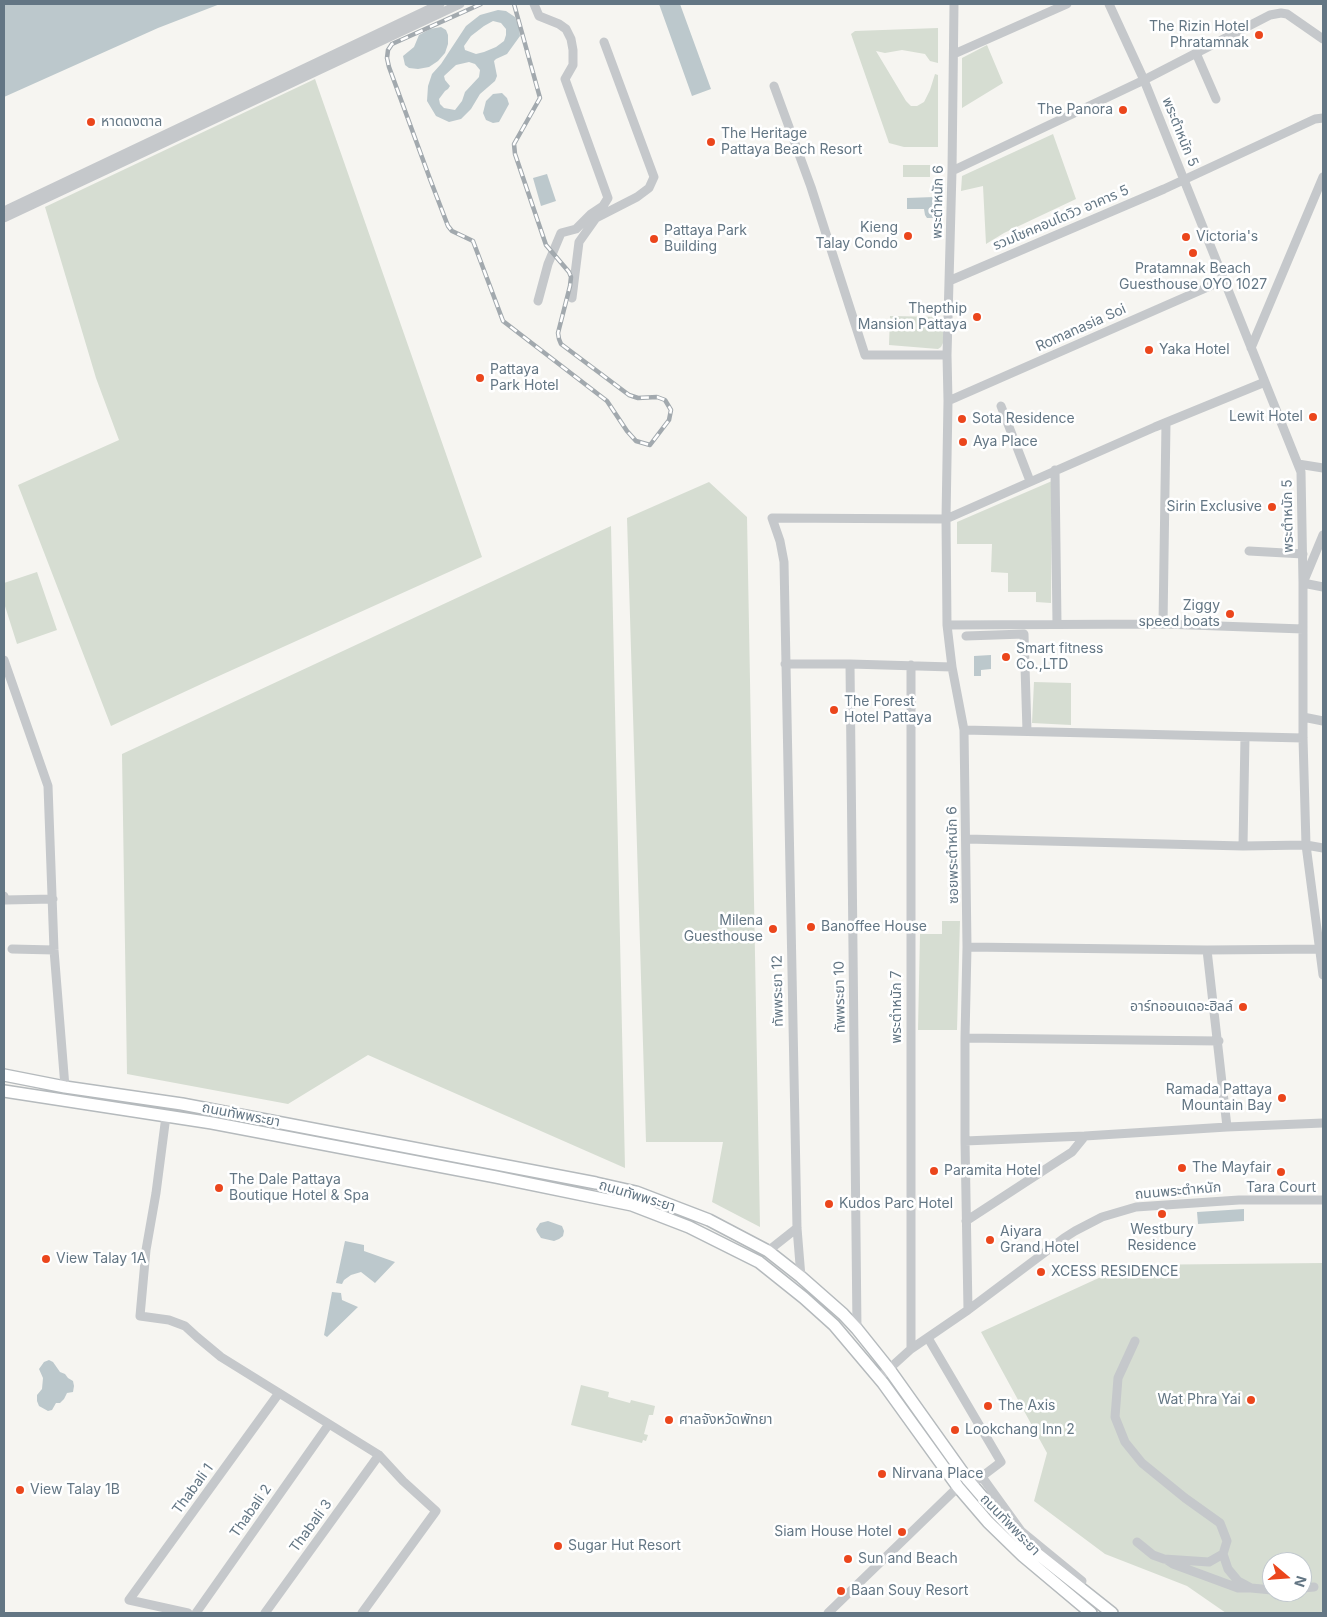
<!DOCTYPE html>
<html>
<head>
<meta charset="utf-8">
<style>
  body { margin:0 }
  #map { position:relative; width:1327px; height:1617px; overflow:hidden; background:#f6f5f1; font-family:Inter,sans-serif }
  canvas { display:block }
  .frame { position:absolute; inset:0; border:5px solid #637684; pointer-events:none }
  .north { position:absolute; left:1262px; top:1552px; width:50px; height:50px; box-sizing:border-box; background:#fff; border:1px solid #c1c8ce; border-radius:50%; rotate:108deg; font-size:14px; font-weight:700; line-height:20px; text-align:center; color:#637684 }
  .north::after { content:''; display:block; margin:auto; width:18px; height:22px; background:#eb461c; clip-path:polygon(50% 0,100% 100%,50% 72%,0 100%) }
</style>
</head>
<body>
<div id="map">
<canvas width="1327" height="1617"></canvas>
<div class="frame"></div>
<div class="north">N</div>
</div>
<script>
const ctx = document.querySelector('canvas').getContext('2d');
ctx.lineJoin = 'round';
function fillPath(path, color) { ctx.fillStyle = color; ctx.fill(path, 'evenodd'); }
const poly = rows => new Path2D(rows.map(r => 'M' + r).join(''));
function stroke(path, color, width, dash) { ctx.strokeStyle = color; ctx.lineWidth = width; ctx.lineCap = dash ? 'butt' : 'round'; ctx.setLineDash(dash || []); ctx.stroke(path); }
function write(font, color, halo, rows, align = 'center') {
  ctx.font = font + ' Inter,"Noto Sans Thai",sans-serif'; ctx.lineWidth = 5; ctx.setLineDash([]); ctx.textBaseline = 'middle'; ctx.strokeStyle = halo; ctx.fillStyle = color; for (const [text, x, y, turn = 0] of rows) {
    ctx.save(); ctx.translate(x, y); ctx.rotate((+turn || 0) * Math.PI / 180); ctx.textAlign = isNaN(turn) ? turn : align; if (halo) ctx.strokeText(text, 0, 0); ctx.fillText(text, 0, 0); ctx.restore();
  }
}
fillPath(poly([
  [938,28,938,63,930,61,925,54,902,50,885,53,876,51,906,101,911,106,917,106,924,102,930,90,935,74,938,75,938,147,904,147,889,143,851,34,855,31],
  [987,45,1003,83,962,108,962,58],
  [315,79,482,557,210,680,111,726,18,485,119,440,96,378,45,207],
  [1053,134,1076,199,1004,233,986,244,983,186,961,191,962,176],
  [903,165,930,165,930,177,903,177],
  [890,316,941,317,944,324,943,343,941,347,938,349,889,345],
  [1052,481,1051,603,1036,602,1036,592,1008,592,1008,573,991,572,992,544,957,544,957,522],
  [709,482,747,517,760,1227,712,1202,723,1142,646,1142,627,518],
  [611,526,625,1168,368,1055,288,1104,127,1074,122,754],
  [37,572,57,630,17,644,4,603,4,583],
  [1034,682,1071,683,1071,725,1032,723],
  [942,921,960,921,957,1030,918,1030,920,934,942,934],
  [1323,1263,1323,1613,1226,1613,1187,1586,1105,1554,1034,1501,1047,1453,981,1332,1127,1265],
  [1272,1562,1302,1562,1302,1592,1272,1592],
  [581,1385,609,1392,608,1397,630,1403,631,1400,655,1406,653,1415,649,1415,644,1434,648,1435,646,1441,643,1440,642,1443,571,1425]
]), '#d6ddd2');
fillPath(poly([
  [4,4,220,4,158,28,4,97],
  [659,4,680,4,711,89,692,96],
  [498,10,506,11,515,17,519,27,520,36,507,54,496,59,494,61,497,76,495,81,480,94,471,109,461,119,449,122,436,116,427,101,428,86,432,74,441,64,466,26,480,15],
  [493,21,501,23,506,29,506,35,504,41,496,47,484,52,476,54,465,50,464,46,471,36,484,26],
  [469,62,475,64,480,70,479,77,465,92,462,101,455,110,444,108,440,104,439,99,445,91,448,89,450,86,445,80,444,76,456,65],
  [441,27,446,30,448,35,448,44,445,53,438,61,429,67,418,69,409,68,405,65,403,56,414,47,419,35,430,29],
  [502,93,507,98,509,104,499,122,493,123,486,120,483,113,486,101,493,94],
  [547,174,556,201,541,206,533,178],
  [934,197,934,216,933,218,927,218,925,215,924,209,907,209,907,198],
  [991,655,991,669,981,670,981,676,974,676,974,656],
  [1244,1209,1244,1221,1198,1224,1197,1212],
  [548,1221,562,1226,564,1231,563,1236,559,1239,554,1241,541,1238,537,1232,536,1229,540,1223],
  [345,1241,364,1245,364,1251,395,1262,375,1283,361,1272,351,1275,344,1280,342,1284,336,1283],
  [332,1292,341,1293,342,1300,358,1307,327,1337,324,1335],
  [49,1360,53,1362,60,1372,65,1374,68,1378,73,1381,74,1386,73,1392,67,1393,64,1399,60,1403,56,1403,52,1410,48,1411,39,1406,37,1401,37,1395,42,1389,43,1378,39,1369,44,1362]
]), '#bcc8cc');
const major = poly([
  [4,1075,65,1087,182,1104,596,1183,636,1192,709,1220,768,1251,801,1277,843,1314,857,1329,889,1369,968,1480,998,1515,1030,1548,1112,1613],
  [4,1091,212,1123,496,1177,632,1205,689,1227,759,1262,804,1298,834,1325,883,1383,958,1487,988,1522,1023,1556,1091,1613]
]);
stroke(major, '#b5babd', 14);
stroke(poly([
  [534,4,539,16,559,24,566,29,571,39,573,50,573,65,565,79,608,198,603,206,591,214,576,229,561,233,548,264,538,301],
  [954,4,952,171,947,355,948,401,946,519,947,625,952,667,964,730,967,947,965,1038,965,1141,968,1310],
  [1109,4,1144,80,1301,472,1303,583,1303,738,1306,845,1323,975],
  [1196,53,1216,99],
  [954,54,1067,4],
  [774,86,811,187,865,355,947,355],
  [952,171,1144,80,1270,15,1281,13,1287,14,1323,39],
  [8,209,440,4],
  [4,218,460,4],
  [949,281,1164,189,1315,119,1323,118],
  [572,298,579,242,596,218,637,197,649,188,654,177,604,42],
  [1251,348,1323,177],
  [948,401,1224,280],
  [1001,406,1030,481],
  [1298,464,1323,468],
  [1055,470,1057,624],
  [1323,535,1303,583,1323,587],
  [1249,551,1303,554],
  [1163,624,1166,423],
  [947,625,1163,624,1303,629],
  [966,636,1024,634,1027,731],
  [4,660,48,786,54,950,65,1087],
  [785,664,850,664,952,667],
  [850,664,857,1329],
  [911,665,911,1349],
  [1303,717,1323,721],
  [964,730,1303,738],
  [967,839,1243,846,1306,845,1323,848],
  [1243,846,1245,737],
  [4,896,5,900,53,899],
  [967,947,1207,950,1323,949],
  [12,949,54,950],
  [1207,950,1227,1127],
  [965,1038,1219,1041],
  [166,1116,156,1193,146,1250,140,1316,169,1320,185,1326,197,1337,221,1357,379,1455,403,1481,436,1511,362,1613],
  [965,1141,1085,1136,1227,1127,1323,1123],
  [966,1221,1058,1161,1072,1152,1085,1136],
  [768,1251,797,1228],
  [801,1277,797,1228,784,562,780,541,772,518,946,519,1155,427,1265,382],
  [928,1338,1001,1462,972,1484],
  [1135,1341,1118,1378,1115,1417,1125,1442,1142,1463,1185,1498,1220,1523,1227,1541,1223,1554,1209,1562,1164,1559,1153,1555,1137,1542],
  [879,1378,911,1349,968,1310,1064,1238,1075,1231,1102,1217,1136,1207,1239,1200,1323,1200],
  [982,1477,1021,1531,1082,1581,1077,1586],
  [1223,1554,1228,1569,1238,1581,1251,1588,1272,1590],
  [1167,1560,1173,1564,1238,1588,1251,1588],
  [1302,1588,1314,1587],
  [188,1613,129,1600,279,1393],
  [196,1613,329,1424],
  [265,1613,379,1455],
  [828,1613,958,1487]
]), '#c5c8cb', 9);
stroke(major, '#fff', 11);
const rail = poly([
  [481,4,392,44,388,50,387,58,389,67,430,179,448,226,452,231,473,241,503,321,607,401,627,431,636,441,650,445,669,420,671,410,665,400,657,397,638,398,629,395,561,344,559,339,558,333,570,286,571,277,569,272,546,245,515,154,514,144,540,98,514,4]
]);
stroke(rail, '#a2a9ae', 4.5);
stroke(rail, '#fff', 2.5, [8]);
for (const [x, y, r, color] of [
  [1259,35,5,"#eb461c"],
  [1123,110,5,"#eb461c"],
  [91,122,5,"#eb461c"],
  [711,142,5,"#eb461c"],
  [908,236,5,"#eb461c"],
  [1186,237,5,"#eb461c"],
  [654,239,5,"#eb461c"],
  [1193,253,5,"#eb461c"],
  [977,317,5,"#eb461c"],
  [1149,350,5,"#eb461c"],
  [480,378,5,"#eb461c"],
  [1313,417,5,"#eb461c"],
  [962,419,5,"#eb461c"],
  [963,442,5,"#eb461c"],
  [1272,507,5,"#eb461c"],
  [1230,614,5,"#eb461c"],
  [1006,657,5,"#eb461c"],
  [834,710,5,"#eb461c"],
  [811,927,5,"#eb461c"],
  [773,929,5,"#eb461c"],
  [1243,1007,5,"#eb461c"],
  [1282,1098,5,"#eb461c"],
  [1182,1168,5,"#eb461c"],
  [934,1171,5,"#eb461c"],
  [1281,1172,5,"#eb461c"],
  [219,1188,5,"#eb461c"],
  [829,1204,5,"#eb461c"],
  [1162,1214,5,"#eb461c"],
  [990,1240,5,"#eb461c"],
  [46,1259,5,"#eb461c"],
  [1041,1272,5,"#eb461c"],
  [1251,1400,5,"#eb461c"],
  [988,1406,5,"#eb461c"],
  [669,1420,5,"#eb461c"],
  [955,1430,5,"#eb461c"],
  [882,1474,5,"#eb461c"],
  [20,1490,5,"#eb461c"],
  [902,1532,5,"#eb461c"],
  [558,1546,5,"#eb461c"],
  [848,1559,5,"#eb461c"],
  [841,1591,5,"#eb461c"]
]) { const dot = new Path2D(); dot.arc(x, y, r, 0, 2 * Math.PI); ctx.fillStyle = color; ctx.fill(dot); stroke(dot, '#fff', 2); }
write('14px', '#637684', '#fff', [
  ["The Rizin Hotel",1249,27,"right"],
  ["Phratamnak",1249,43,"right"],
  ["The Panora",1113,110,"right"],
  ["หาดดงตาล",101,122],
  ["The Heritage",721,134],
  ["Pattaya Beach Resort",721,150],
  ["Kieng",898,228,"right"],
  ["Talay Condo",898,244,"right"],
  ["Pattaya Park",664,231],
  ["Building",664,247],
  ["Victoria's",1196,237],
  ["Pratamnak Beach",1193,269,"center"],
  ["Guesthouse OYO 1027",1193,285,"center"],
  ["Thepthip",967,309,"right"],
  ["Mansion Pattaya",967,325,"right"],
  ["Yaka Hotel",1159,350],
  ["Pattaya",490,370],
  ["Park Hotel",490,386],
  ["Lewit Hotel",1303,417,"right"],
  ["Sota Residence",972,419],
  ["Aya Place",973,442],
  ["Sirin Exclusive",1262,507,"right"],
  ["Ziggy",1220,606,"right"],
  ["speed boats",1220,622,"right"],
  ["Smart fitness",1016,649],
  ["Co.,LTD",1016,665],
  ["The Forest",844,702],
  ["Hotel Pattaya",844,718],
  ["Milena",763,921,"right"],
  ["Guesthouse",763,937,"right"],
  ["Banoffee House",821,927],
  ["อาร์ทออนเดอะฮิลล์",1233,1007,"right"],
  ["Ramada Pattaya",1272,1090,"right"],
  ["Mountain Bay",1272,1106,"right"],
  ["The Mayfair",1192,1168],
  ["Paramita Hotel",944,1171],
  ["The Dale Pattaya",229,1180],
  ["Boutique Hotel & Spa",229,1196],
  ["Tara Court",1281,1188,"center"],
  ["Kudos Parc Hotel",839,1204],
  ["Westbury",1162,1230,"center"],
  ["Residence",1162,1246,"center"],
  ["Aiyara",1000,1232],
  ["Grand Hotel",1000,1248],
  ["View Talay 1A",56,1259],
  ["XCESS RESIDENCE",1051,1272],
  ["Wat Phra Yai",1241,1400,"right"],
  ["The Axis",998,1406],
  ["ศาลจังหวัดพัทยา",679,1420],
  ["Lookchang Inn 2",965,1430],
  ["Nirvana Place",892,1474],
  ["View Talay 1B",30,1490],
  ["Siam House Hotel",892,1532,"right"],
  ["Sugar Hut Resort",568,1546],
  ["Sun and Beach",858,1559],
  ["Baan Souy Resort",851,1591]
], 'left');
write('14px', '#637684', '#fff', [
  ["พระตำหนัก 5",1180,132,68],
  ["พระตำหนัก 6",938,202,-89],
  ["รวมโชคคอนโดวิว อาคาร 5",1061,218,-23],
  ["Romanasia Soi",1081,328,-24],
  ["พระตำหนัก 5",1288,516,-91],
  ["ซอยพระตำหนัก 6",953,855,-91],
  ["ทัพพระยา 12",778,991,-91],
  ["ทัพพระยา 10",840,997,-91],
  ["พระตำหนัก 7",897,1007,-90],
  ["ถนนทัพพระยา",241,1115,11],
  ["ถนนพระตำหนัก",1178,1191,-5],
  ["ถนนทัพพระยา",637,1196,17],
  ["Thabali 1",193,1489,-54],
  ["Thabali 2",251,1511,-55],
  ["ถนนทัพพระยา",1010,1525,46],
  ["Thabali 3",311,1526,-54]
]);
</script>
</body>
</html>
